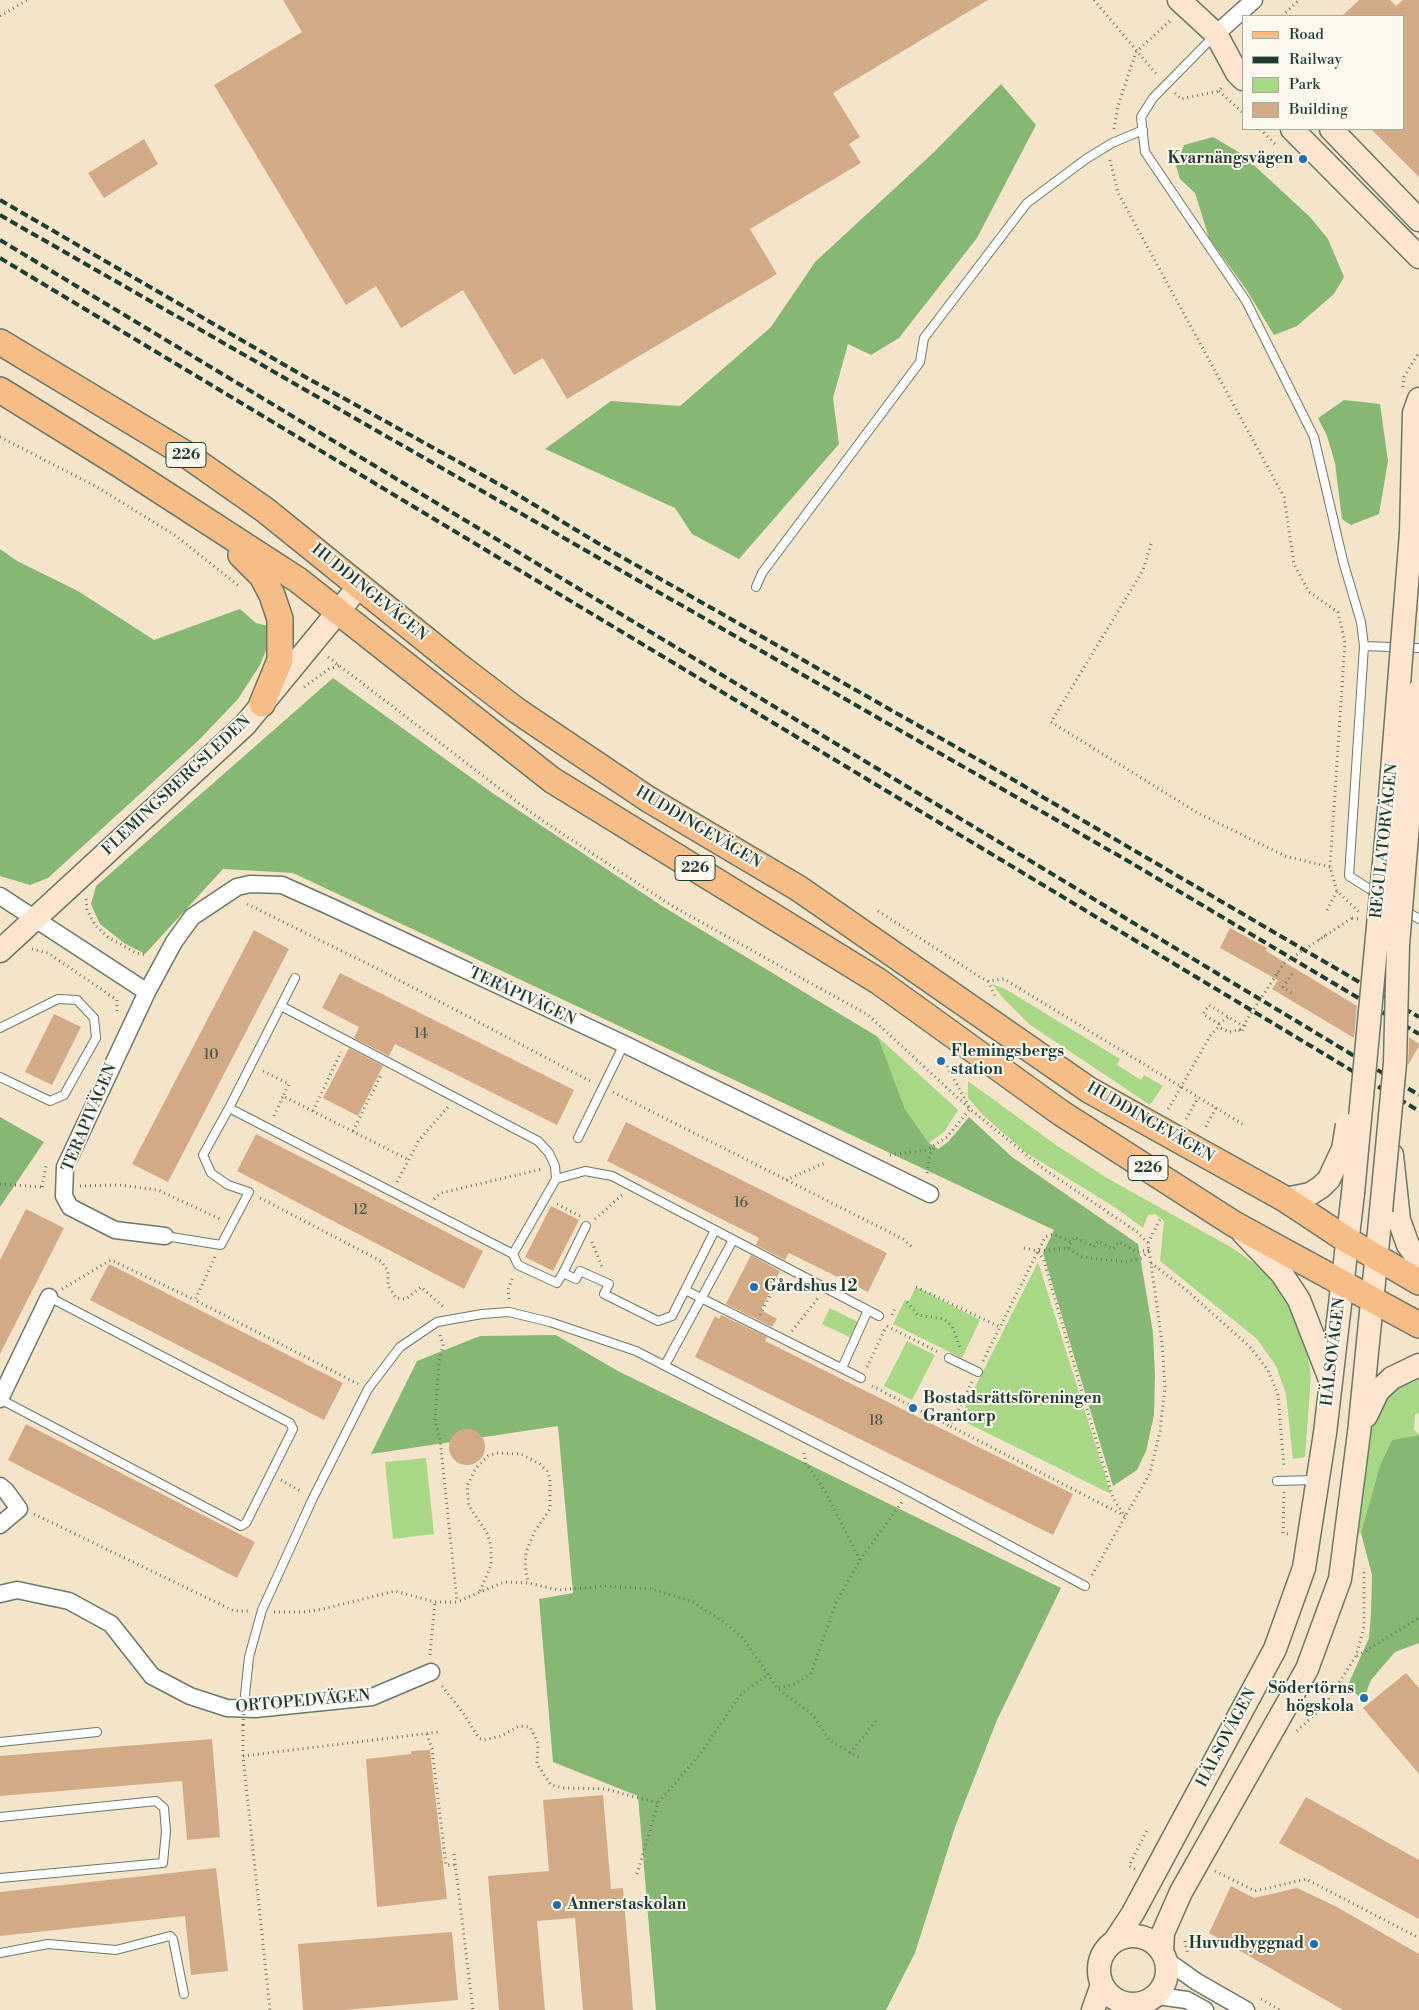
<!DOCTYPE html>
<html>
<head>
<meta charset="utf-8">
<style>
  body { margin:0 }
  #map { position:relative; width:1419px; height:2010px; overflow:hidden; background:#f4e5ca; font-family:"Libre Bodoni",serif }
  canvas { display:block }
  .legend { position:absolute; left:1242px; top:15px; width:162px; height:115px; box-sizing:border-box; background:#fbf7ec; border:1px solid #a3ada2; margin:0; padding:6px 9px; list-style:none; font-size:15px; color:#1f3d34 }
  .legend li { display:flex; align-items:center; gap:10px; height:25px }
  .legend b { width:25px; border:1px solid #a3ada2 }
</style>
</head>
<body>
<div id="map">
<canvas width="1419" height="2010"></canvas>
<ul class="legend">
<li><b style="height:6px;background:#f6be86"></b>Road</li>
<li><b style="height:6px;background:#1f3d34"></b>Railway</li>
<li><b style="height:14px;background:#a8d886"></b>Park</li>
<li><b style="height:14px;background:#d2ab86"></b>Building</li>
</ul>
</div>
<script>
const ctx = document.querySelector('canvas').getContext('2d');
ctx.lineJoin = 'round';
function fillPath(path, color) { ctx.fillStyle = color; ctx.fill(path, 'evenodd'); }
const poly = rows => new Path2D(rows.map(r => 'M' + r).join(''));
function stroke(path, color, width, dash) { ctx.strokeStyle = color; ctx.lineWidth = width; ctx.lineCap = dash ? 'butt' : 'round'; ctx.setLineDash(dash || []); ctx.stroke(path); }
function write(font, color, halo, rows, align = 'center') {
  ctx.font = font + ' "Libre Bodoni",serif'; ctx.lineWidth = 4; ctx.setLineDash([]); ctx.textBaseline = 'middle'; ctx.strokeStyle = halo; ctx.fillStyle = color; for (const [text, x, y, turn = 0] of rows) {
    ctx.save(); ctx.translate(x, y); ctx.rotate((+turn || 0) * Math.PI / 180); ctx.textAlign = isNaN(turn) ? turn : align; if (halo) ctx.strokeText(text, 0, 0); ctx.fillText(text, 0, 0); ctx.restore();
  }
}
fillPath(poly([
  [992,984,1007,990,1120,1059,1117,1065,1141,1080,1144,1075,1163,1086,1150,1105,1029,1024,1003,998],
  [878,1037,958,1110,944,1132,929,1143,905,1109],
  [968,1081,1056,1145,1107,1178,1234,1249,1259,1267,1278,1287,1295,1316,1305,1341,1311,1375,1305,1457,1293,1459,1286,1394,1276,1366,1257,1339,1160,1261,1164,1221,1155,1214,1148,1215,1143,1228,1116,1208,1025,1152,983,1115,968,1098],
  [1038,1262,1111,1494,959,1419],
  [916,1287,980,1320,962,1358,893,1324,905,1300,909,1301],
  [830,1308,858,1322,851,1338,822,1324],
  [907,1341,935,1355,912,1400,884,1386],
  [1419,1368,1419,1413,1415,1415,1414,1429,1419,1435,1392,1440,1380,1465,1361,1533,1355,1533,1369,1426,1383,1394],
  [426,1458,434,1534,393,1539,385,1462]
]), '#a8d886');
fillPath(poly([
  [1001,84,1036,125,977,238,899,338,871,355,848,344,833,398,839,444,739,559,692,534,675,508,545,449,611,401,680,406,771,327,815,262,933,153],
  [1213,137,1242,154,1310,217,1328,239,1344,277,1334,294,1297,326,1274,335,1246,289,1209,238,1195,193,1180,179,1176,166,1184,145],
  [1344,400,1380,404,1388,461,1379,514,1351,525,1342,519,1335,463,1327,436,1318,418],
  [0,549,17,561,78,591,154,640,240,609,256,623,268,626,269,643,260,665,238,699,199,740,48,878,30,885,0,876],
  [333,678,491,792,662,906,878,1037,905,1109,929,1143,938,1149,948,1142,969,1117,1012,1157,1138,1244,1153,1333,1155,1375,1154,1415,1146,1451,1137,1470,1113,1486,1043,1253,1054,1230,293,873,223,869,145,954,124,943,100,924,91,904,96,886],
  [0,1117,44,1142,0,1207],
  [556,1335,618,1371,1061,1588,997,1720,955,1827,915,1953,886,2010,656,2010,638,1796,553,1762,539,1599,573,1593,558,1426,371,1454,417,1361,480,1336],
  [1419,1435,1419,1643,1395,1652,1371,1680,1363,1701,1348,1685,1369,1638,1371,1614,1372,1575,1361,1533,1380,1465,1392,1440]
]), '#86b873');
fillPath(poly([
  [283,0,988,0,833,93,860,137,849,144,861,163,750,229,777,274,567,399,543,358,514,375,463,290,401,328,376,286,346,305,214,85,302,32],
  [1359,0,1390,0,1396,6,1403,0,1419,0,1419,177,1371,129,1403,129,1403,16,1342,16],
  [144,139,158,164,104,198,88,173],
  [1230,928,1267,948,1266,951,1357,1006,1354,1038,1272,989,1278,980,1220,948],
  [254,930,289,949,168,1182,132,1164],
  [340,973,574,1090,557,1125,395,1044,389,1056,354,1038,359,1027,322,1008],
  [54,1014,81,1027,52,1085,25,1072],
  [1409,1037,1419,1044,1419,1046,1408,1065],
  [349,1048,383,1066,358,1116,323,1098],
  [626,1122,887,1253,868,1292,789,1253,785,1260,756,1245,759,1238,607,1161],
  [256,1134,483,1251,464,1289,237,1171],
  [551,1206,579,1220,553,1271,525,1257],
  [26,1209,64,1228,0,1354,0,1260],
  [751,1255,780,1271,761,1310,777,1319,772,1327,726,1304],
  [109,1264,343,1383,324,1420,90,1300],
  [721,1315,767,1337,765,1341,1073,1494,1053,1535,695,1357,715,1316,719,1319],
  [26,1424,255,1542,237,1578,8,1460],
  '449 1447a18 18 0 1 1 36 0a18 18 0 1 1-36 0Z',
  [1406,1673,1419,1688,1419,1774,1363,1708],
  [212,1739,220,1837,187,1840,182,1781,0,1796,0,1756],
  [430,1750,447,1899,377,1907,366,1759,411,1754,411,1751],
  [603,1795,611,1889,623,1888,633,2010,583,2010,575,1918,537,1921,545,2010,499,2010,488,1876,549,1871,543,1800],
  [1306,1797,1419,1860,1419,1919,1279,1843],
  [216,1868,228,1971,191,1975,185,1916,0,1936,0,1892],
  [1231,1886,1254,1898,1297,1888,1335,1906,1419,1954,1419,2010,1343,2010,1209,1933],
  [452,1932,458,2000,344,2010,303,2010,298,1944]
]), '#d2ab86');
const lane = poly([
  [1214,36,1153,98,1141,117,1145,152,1246,301,1314,437,1343,561,1361,622,1364,646,1349,876,1379,895],
  [756,587,762,573,920,362,924,338,1027,203,1086,159,1112,143,1143,130],
  [1364,646,1419,648],
  [1404,910,1419,919],
  [295,978,229,1108,513,1254,518,1265,557,1283,563,1273,576,1279,580,1271,609,1284,604,1294,658,1321,672,1316,715,1230],
  [281,1006,538,1141,549,1153,555,1166,556,1179,513,1254],
  [0,1028,58,999,77,1000,94,1018,96,1038,64,1095,50,1101,0,1077],
  [578,1138,624,1044],
  [556,1179,585,1171,612,1176,879,1316],
  [165,1236,221,1245,249,1192,228,1185,211,1173,203,1155,229,1108],
  [563,1273,586,1226],
  [685,1290,861,1378],
  [949,1358,978,1372],
  [665,1365,733,1240],
  [842,1368,868,1310],
  [0,1399,241,1526,246,1523,293,1429,290,1423,49,1297],
  [1277,1481,1315,1480],
  [245,1695,249,1657,262,1610,313,1498,368,1389,400,1347,437,1322,482,1314,509,1312,550,1322,636,1351,910,1492,1085,1586],
  [0,1742,97,1732],
  [0,1817,156,1801,164,1808,166,1831,163,1863,0,1878],
  [0,1953,48,1944,116,1950,170,1936,173,1939,184,1994]
]);
const street = poly([
  [1216,34,1254,0],
  [0,896,147,992],
  [165,1236,115,1230,70,1207,64,1196,65,1167,147,992,174,942,192,917,237,887,250,884,282,885,329,906,624,1044,930,1194],
  [0,1399,49,1297],
  [0,1486,6,1491,19,1509,0,1525],
  [0,1594,17,1590,69,1601,111,1624,152,1676,190,1696,227,1708,255,1709,372,1697,431,1672],
  [1166,1960,1197,1982,1246,2010],
  [1157,1996,1187,2000,1205,2010]
]);
const secondary = poly([
  [1179,0,1216,34,1237,73,1243,79],
  [1292,129,1419,257],
  [1331,129,1419,220],
  [1411,533,1414,413,1419,399],
  [0,951,245,725,360,585],
  [1392,1155,1399,1220,1408,1245,1419,1260],
  [1285,1199,1310,1194,1321,1187,1329,1179],
  [1243,1233,1282,1274,1299,1300,1329,1377],
  [1366,1416,1378,1391,1392,1378,1419,1365],
  '1099 1970a34 34 0 1 1 68 0a34 34 0 1 1-68 0Z',
  [1114,1942,1133,1913,1275,1649,1304,1568,1325,1433,1353,1193],
  [1162,1952,1163,1933,1181,1892,1307,1669,1340,1579,1359,1433,1381,1211],
  [1093,2010,1102,1985]
]);
const primary = poly([
  [0,342,184,453,265,510,456,664,516,710,648,799,798,888,1089,1090,1285,1199,1347,1240,1419,1282],
  [0,390,119,464,298,580,552,780,878,981,1061,1113,1234,1224,1419,1325],
  [241,555,262,576,272,595,280,619,280,660,262,704]
]);
stroke(lane, '#6a7868', 10);
stroke(street, '#6a7868', 19);
stroke(secondary, '#6a7868', 25);
stroke(primary, '#6a7868', 28);
stroke(poly([
  [1094,0,1158,76],
  [0,16,27,0],
  [1282,16,1299,0],
  [1219,91,1243,113],
  [1175,93,1181,99,1219,91,1223,86],
  [1114,129,1118,106,1136,52,1172,19],
  [1260,129,1275,144],
  [1110,160,1118,193,1284,497,1294,564,1309,592,1338,612,1345,643,1330,867,1337,891,1359,912],
  [1403,387,1404,377,1419,352],
  [0,437,97,487,176,536,239,586],
  [1151,544,1143,570,1051,722,1198,813,1285,856,1330,867],
  [328,657,537,817,596,856,674,907,868,1015,970,1109,1044,1169,1137,1232,1148,1243],
  [304,687,329,669,340,665],
  [86,899,87,910,95,925,108,937,136,953,147,955],
  [247,904,378,969,592,1082],
  [1327,910,1337,891],
  [878,911,980,977,988,981,1004,979,1216,1108,1204,1130],
  [1352,918,1359,919],
  [1324,936,1328,937],
  [1319,939,1322,942],
  [32,949,48,953,117,1000,117,1011],
  [1277,973,1281,975],
  [1292,974,1283,987,1293,994],
  [988,981,996,998],
  [1219,1024,1230,1016],
  [1239,1030,1242,1032,1245,1025],
  [263,1071,289,1084,283,1096,409,1160],
  [613,1092,903,1239,913,1248],
  [1216,1108,1246,1126],
  [1168,1109,1173,1101],
  [313,1111,341,1052],
  [274,1116,283,1096],
  [1186,1119,1198,1098],
  [353,1131,382,1073],
  [890,1155,927,1150,947,1137,970,1109,946,1064],
  [927,1173,930,1154,935,1146],
  [786,1180,827,1162],
  [397,1182,419,1140,448,1107],
  [0,1184,42,1187],
  [80,1186,119,1185,158,1190,220,1219],
  [42,1187,46,1166],
  [260,1198,381,1261,388,1271,388,1285,396,1298,406,1299,421,1287,445,1308],
  [434,1199,441,1193,542,1169],
  [557,1204,580,1216],
  [595,1219,622,1195],
  [592,1242,602,1267],
  [1024,1248,1038,1251,1044,1261,1113,1498,1125,1516],
  [1068,1248,1074,1237,1094,1247,1098,1241,1113,1249,1119,1242,1137,1252,1149,1250],
  [1039,1251,1068,1248,1082,1257,1127,1262,1141,1258,1149,1251],
  [215,1257,195,1300,358,1384],
  [1151,1263,1185,1289,1250,1347,1268,1370,1278,1395,1284,1468],
  [916,1287,1000,1327],
  [62,1289,111,1260,195,1300],
  [509,1299,508,1290,513,1276],
  [907,1302,918,1315,944,1319,952,1326,961,1350],
  [760,1315,779,1278],
  [892,1315,896,1306],
  [887,1326,940,1353],
  [792,1331,818,1298],
  [440,1335,443,1345,439,1362,435,1421,440,1440,457,1602],
  [983,1361,1045,1237,1053,1234,1071,1242],
  [867,1367,886,1327],
  [972,1382,950,1426,1125,1516],
  [872,1386,950,1426],
  [281,1480,302,1492],
  [1284,1492,1283,1533,1288,1534],
  [34,1514,234,1611,248,1611],
  [860,1560,902,1502],
  [1092,1575,1150,1473,1160,1431,1165,1387,1162,1342,1148,1243,1160,1219],
  [480,1591,491,1565,491,1546,487,1533,469,1506,467,1486,476,1468,488,1456,497,1453,521,1454,540,1464,547,1471,550,1479,550,1509,535,1531,526,1552,525,1568,528,1582],
  [274,1612,304,1612,323,1609,395,1591,435,1602,457,1602,504,1582,528,1583,558,1590,607,1586,651,1589,691,1601,721,1620,743,1638,778,1689,813,1715,829,1740,860,1758],
  [430,1655,435,1602],
  [1357,1656,1419,1618],
  [442,1686,463,1713,479,1738,484,1740,501,1736,519,1726,530,1727,538,1743,537,1764,551,1785,564,1788,605,1789,658,1803],
  [779,1688,795,1684,811,1673,836,1603,860,1560,826,1493,806,1463,804,1453],
  [243,1725,243,1756,270,2010],
  [1297,1731,1324,1706,1356,1656,1364,1627,1364,1568],
  [427,1734,432,1749,446,1865,455,1865],
  [850,1753,876,1721],
  [243,1756,439,1732],
  [454,1854,473,2010],
  [1135,1869,1129,1866,1148,1828],
  [1215,1871,1255,1891,1306,1879,1419,1938],
  [637,1874,658,1803,702,1752,740,1695,769,1674],
  [1185,1941,1188,1954],
  [1261,1999,1280,2010]
]), '#6a7868', 3, [1, 4]);
stroke(lane, '#fff', 8);
stroke(street, '#fff', 16);
stroke(secondary, '#fbe5cf', 22);
stroke(primary, '#f6be86', 25);
stroke(poly([
  [0,200,300,374,513,492,606,548,1000,772,1419,1017],
  [0,215,1128,861,1419,1034],
  [0,240,1419,1095],
  [0,258,1419,1111]
]), '#1f3d34', 4, [8, 4]);
const secondaryBridge = poly([
  [1329,1179,1343,1149,1347,1125],
  [1353,1193,1389,809,1411,533],
  [1381,1211,1395,1063,1398,945,1419,691]
]);
stroke(secondaryBridge, '#6a7868', 25, []);
stroke(poly([
  [1219,1024,1203,1014,1209,1005,1243,1026],
  [1173,1101,1210,1036,1218,1027,1230,1032,1241,1029,1284,963,1352,918],
  [243,1725,245,1695]
]), '#6a7868', 3, [1, 4]);
stroke(secondaryBridge, '#fbe5cf', 22);
for (const [x, y, r, color] of [
  [1303,159,5,"#1f6fb2"],
  [941,1061,5,"#1f6fb2"],
  [754,1287,5,"#1f6fb2"],
  [913,1408,5,"#1f6fb2"],
  [1364,1698,5,"#1f6fb2"],
  [557,1905,5,"#1f6fb2"],
  [1314,1944,5,"#1f6fb2"]
]) { const dot = new Path2D(); dot.arc(x, y, r, 0, 2 * Math.PI); ctx.fillStyle = color; ctx.fill(dot); stroke(dot, '#fbf7ec', 2); }
write('14px', '#4c5848', null, [
  ["14",421,1035],
  ["10",211,1056],
  ["16",741,1204],
  ["12",360,1211],
  ["18",876,1422]
]);
for (const [x, y, w] of [
  [186,455,40],
  [695,868,40],
  [1148,1168,40]
]) { const box = new Path2D(); box.roundRect(x - w / 2, y - 12.5, w, 25, 4); ctx.fillStyle = '#fbf7ec'; ctx.fill(box); stroke(box, '#1f3d34', 1); }
write('bold 15px', '#1f3d34', null, [
  ["226",186,455],
  ["226",695,868],
  ["226",1148,1168]
]);
write('bold 16px', '#1f3d34', '#fbf7ec', [
  ["Kvarnängsvägen",1293,159,"right"],
  ["Flemingsbergs",951,1052],
  ["station",951,1070],
  ["Gårdshus 12",764,1287],
  ["Bostadsrättsföreningen",923,1399],
  ["Grantorp",923,1417],
  ["Södertörns",1354,1689,"right"],
  ["högskola",1354,1707,"right"],
  ["Annerstaskolan",567,1905],
  ["Huvudbyggnad",1304,1944,"right"]
], 'left');
write('16px', '#1f3d34', '#fbf7ec', [
  ["HUDDINGEVÄGEN",369,593,39],
  ["FLEMINGSBERGSLEDEN",177,786,-43],
  ["HUDDINGEVÄGEN",698,828,31],
  ["REGULATORVÄGEN",1385,841,-84],
  ["TERAPIVÄGEN",522,997,25],
  ["TERAPIVÄGEN",90,1118,-67],
  ["HUDDINGEVÄGEN",1150,1123,30],
  ["HÄLSOVÄGEN",1334,1352,-83],
  ["ORTOPEDVÄGEN",303,1702,-5],
  ["HÄLSOVÄGEN",1227,1738,-62]
]);
</script>
</body>
</html>
